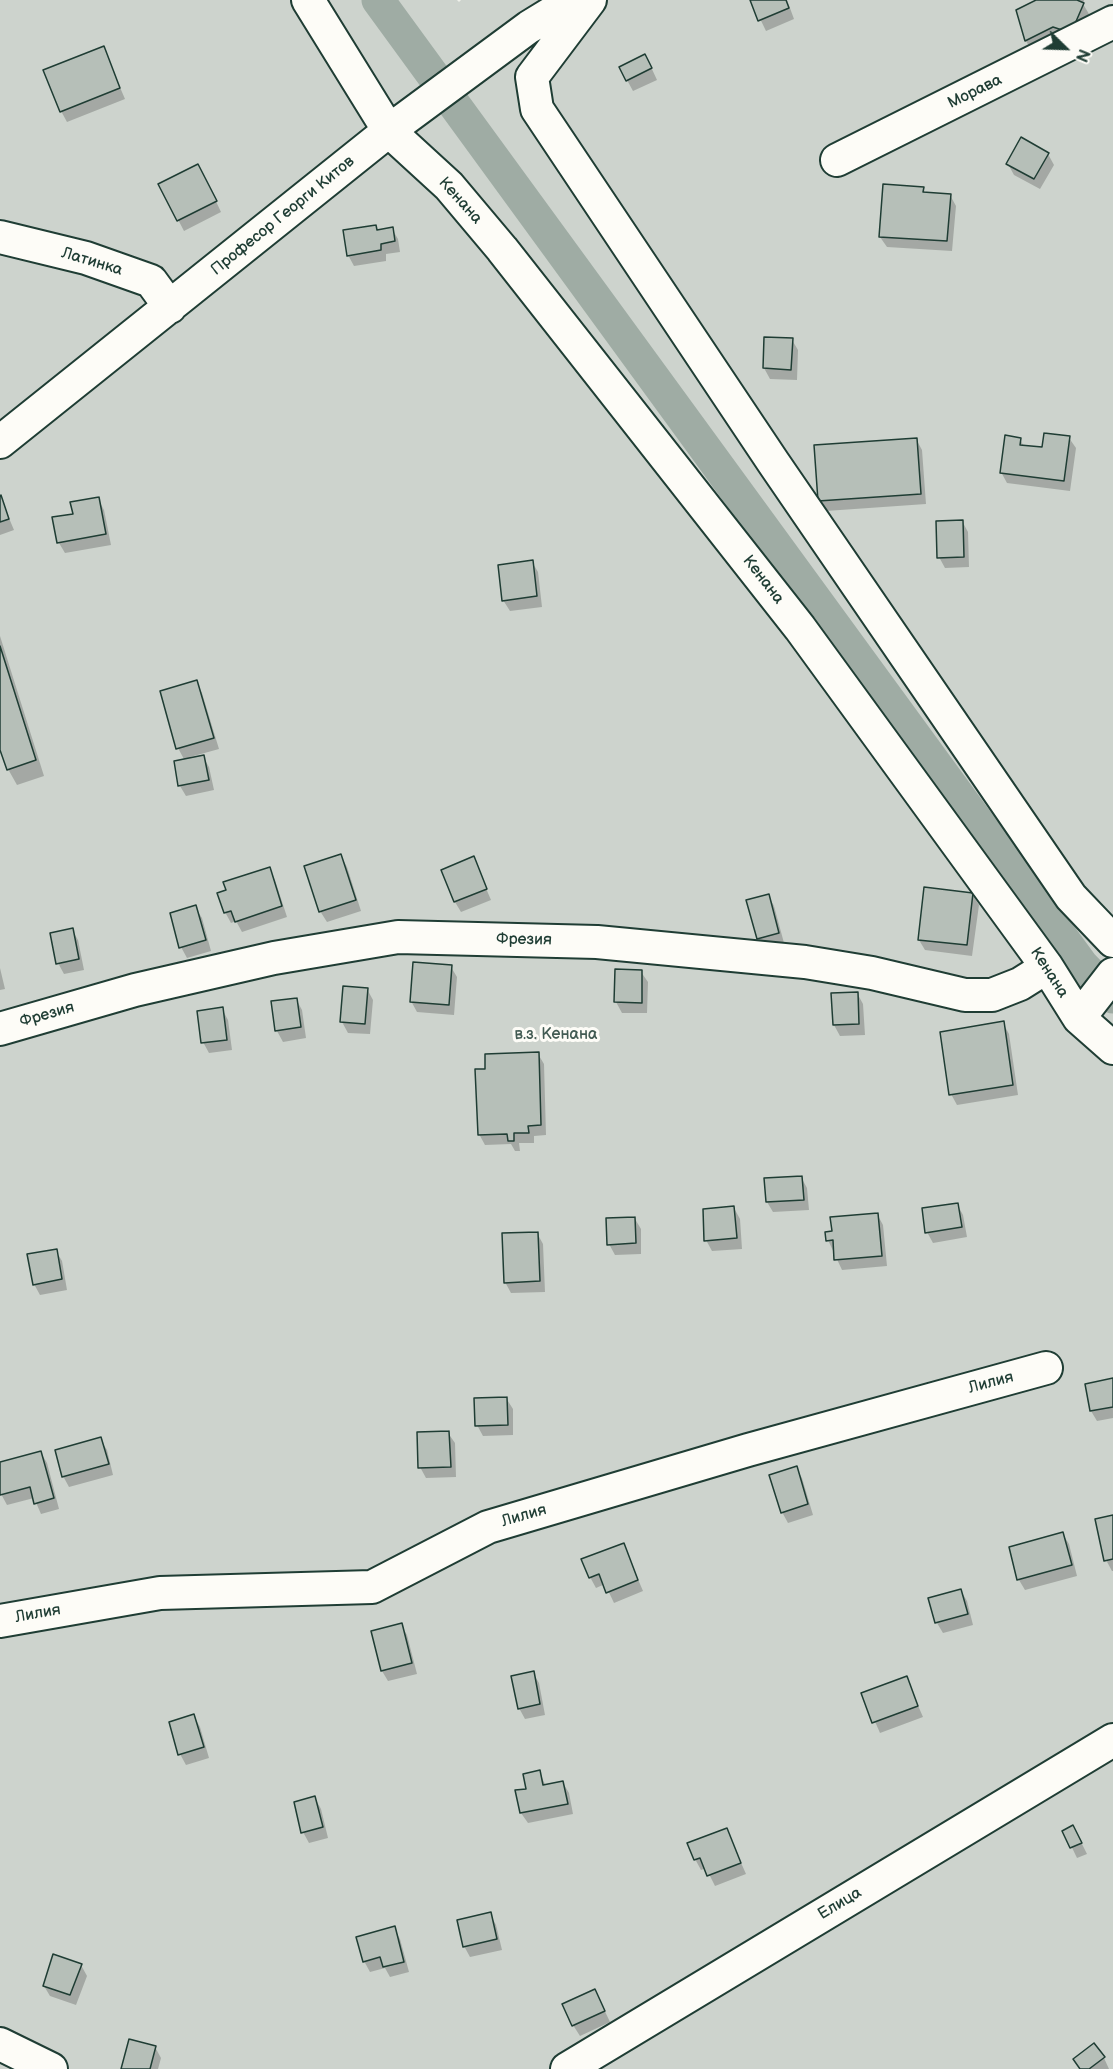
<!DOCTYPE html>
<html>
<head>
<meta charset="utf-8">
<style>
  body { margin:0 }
  #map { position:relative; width:1113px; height:2069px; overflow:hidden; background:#f0f1eb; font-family:"Balsamiq Sans",sans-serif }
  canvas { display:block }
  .north { position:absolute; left:1035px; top:18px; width:60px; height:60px; -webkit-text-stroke:4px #fdfcf7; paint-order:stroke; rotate:113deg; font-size:16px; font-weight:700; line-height:24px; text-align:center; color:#1f3d34 }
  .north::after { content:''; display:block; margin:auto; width:21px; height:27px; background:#1f3d34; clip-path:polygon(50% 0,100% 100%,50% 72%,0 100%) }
</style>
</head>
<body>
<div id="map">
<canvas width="1113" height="2069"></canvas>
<div class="north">N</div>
</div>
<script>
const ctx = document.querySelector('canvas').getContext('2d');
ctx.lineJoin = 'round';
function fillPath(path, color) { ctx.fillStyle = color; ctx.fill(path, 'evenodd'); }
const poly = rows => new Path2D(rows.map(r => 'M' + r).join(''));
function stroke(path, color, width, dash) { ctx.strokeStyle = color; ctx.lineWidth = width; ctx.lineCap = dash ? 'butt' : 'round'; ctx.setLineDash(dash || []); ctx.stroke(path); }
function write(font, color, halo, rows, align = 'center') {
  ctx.font = font + ' "Balsamiq Sans",sans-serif'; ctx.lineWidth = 6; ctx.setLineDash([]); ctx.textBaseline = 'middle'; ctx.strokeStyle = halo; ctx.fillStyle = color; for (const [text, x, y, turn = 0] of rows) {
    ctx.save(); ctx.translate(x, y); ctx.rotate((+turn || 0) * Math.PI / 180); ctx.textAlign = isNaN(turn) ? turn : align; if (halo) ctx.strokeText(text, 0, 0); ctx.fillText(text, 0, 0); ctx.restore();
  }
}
fillPath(poly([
  [0,0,457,0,459,2,461,0,1113,0,1113,2069,0,2069]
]), '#cdd3cd');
fillPath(poly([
  [751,0,787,0,794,19,766,31],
  [1038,0,1084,0,1083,4,1089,14,1077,43,1032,51,1026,41,1018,10],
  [103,48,125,99,67,122,61,111],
  [651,67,657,80,633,91,627,80],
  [1048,154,1054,165,1040,189,1014,175,1008,164],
  [204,176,221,212,184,231,160,185],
  [923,188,926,194,950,195,956,206,952,251,887,247,880,237],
  [375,227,378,231,392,229,398,239,400,252,386,254,386,261,354,266,348,255],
  [792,340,798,350,797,380,770,379,764,368],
  [1069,438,1076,448,1070,491,1007,483,1001,472,1020,439,1024,447,1043,449],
  [916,439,922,450,926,504,826,511,819,501],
  [0,497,14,530,0,535],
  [98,499,104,510,111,545,65,553,59,543,74,515],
  [962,521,968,532,969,567,945,568,939,557],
  [532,562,538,572,542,607,510,611,503,600],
  [0,636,44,776,17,785,8,769,0,745],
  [196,682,202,693,219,749,190,757,191,759,203,757,209,767,214,790,186,796,180,786,175,762,185,761,178,748],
  [341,856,347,867,361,911,327,922,320,911],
  [473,858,491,900,461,912,455,902],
  [269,869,275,880,287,917,242,932,236,921,231,923,225,912],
  [972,894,979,905,972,956,925,950,919,940],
  [768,895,774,906,784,943,764,949,758,938],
  [195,907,202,918,211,951,187,958,181,947],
  [72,930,78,940,84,970,64,974,58,963],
  [451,967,457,977,454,1015,417,1012,411,1001],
  [0,968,5,989,0,990],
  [641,972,648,982,647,1013,622,1013,616,1002],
  [367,989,373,1000,370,1034,348,1033,342,1022],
  [857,993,863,1004,865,1035,840,1036,834,1025,833,994],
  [296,999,302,1010,306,1038,283,1042,277,1031,273,1003],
  [222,1009,228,1020,232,1050,209,1053,203,1042],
  [1003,1023,1009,1034,1018,1095,957,1105,951,1094],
  [538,1054,544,1064,546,1135,534,1136,534,1143,519,1143,520,1151,515,1151,511,1144,485,1145,479,1134,487,1071],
  [801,1177,807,1188,809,1210,773,1212,767,1202],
  [957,1204,963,1215,967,1237,933,1243,927,1232],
  [734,1208,740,1219,742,1249,712,1251,706,1240],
  [877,1214,883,1225,887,1266,842,1270,828,1240],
  [635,1219,641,1229,641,1254,615,1255,609,1244],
  [537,1233,543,1244,545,1292,511,1293,505,1282],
  [56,1251,62,1261,67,1290,40,1295,34,1284],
  [1113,1380,1113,1418,1097,1421,1091,1411],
  [506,1398,513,1409,513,1435,483,1436,477,1425],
  [448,1433,455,1443,456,1477,426,1478,420,1467],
  [100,1439,107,1450,113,1475,69,1487,63,1476],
  [41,1453,47,1463,59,1509,41,1514,34,1498,7,1505,0,1492,0,1464],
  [796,1468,802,1478,813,1515,788,1523,782,1512],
  [1113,1517,1113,1571,1112,1571,1106,1560],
  [1062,1533,1069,1544,1077,1576,1025,1590,1019,1580,1011,1548],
  [623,1544,643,1591,614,1603,605,1584,596,1588,590,1577],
  [961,1591,967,1601,973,1625,943,1633,937,1623,930,1599],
  [401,1625,407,1635,417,1674,388,1681,382,1671],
  [533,1673,539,1683,545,1715,525,1719,519,1708],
  [906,1678,923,1717,880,1733,863,1694],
  [194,1716,200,1727,209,1758,186,1765,180,1754],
  [539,1772,546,1786,563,1783,569,1793,573,1814,528,1823,521,1813,528,1790],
  [315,1798,321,1809,328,1838,309,1843,303,1832],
  [726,1829,746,1874,715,1886,706,1868,701,1870,695,1859],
  [1064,1831,1079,1838,1087,1854,1077,1858],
  [490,1914,496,1925,502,1950,470,1957,464,1946],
  [394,1928,400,1939,409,1972,390,1977,385,1968,370,1972,364,1961],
  [81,1965,87,1976,76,2005,50,1996,44,1986],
  [600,2001,610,2022,580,2036,573,2025],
  [155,2047,161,2058,158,2069,123,2069],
  [1104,2058,1109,2069,1080,2069,1075,2060]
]), '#0003');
stroke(poly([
  [378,0,1082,965,1113,997]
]), '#9faca4', 33);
const building = poly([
  [750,0,786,0,789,8,758,21,750,0],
  [1036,0,1077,0,1084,3,1071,33,1053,27,1025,41,1016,10,1036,0],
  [104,46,120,88,60,112,43,70,104,46],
  [645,54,652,68,626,81,619,67,645,54],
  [1021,137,1049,153,1034,179,1006,164,1021,137],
  [198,164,217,201,177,221,158,184,198,164],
  [883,184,924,187,923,192,951,194,947,241,879,237,883,184],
  [376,225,377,230,393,227,395,241,381,244,381,250,347,256,343,230,376,225],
  [764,337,793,338,791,370,763,368,764,337],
  [1044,433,1070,436,1064,481,1000,473,1005,435,1021,438,1020,445,1042,447,1044,433],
  [917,438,921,494,818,501,814,445,917,438],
  [1,495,9,519,0,522,0,496,1,495],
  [99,497,106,534,57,543,52,517,73,514,70,502,99,497],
  [963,520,964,557,937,558,936,521,963,520],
  [533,560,537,596,502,601,498,565,533,560],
  [0,646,36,760,7,770,0,750,0,646],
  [197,680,214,738,176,749,160,691,197,680],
  [204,755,209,780,178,786,174,761,204,755],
  [341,854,356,900,319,912,304,866,341,854],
  [474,856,487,889,454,902,441,870,474,856],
  [270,867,282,906,235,922,231,911,224,913,217,893,226,890,223,882,270,867],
  [924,887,973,893,967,945,918,940,924,887],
  [769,894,779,933,757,939,746,900,769,894],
  [196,905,206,940,179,948,170,913,196,905],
  [73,928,79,959,56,964,50,933,73,928],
  [413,962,452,965,449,1005,410,1002,413,962],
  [615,969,642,970,642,1003,614,1002,615,969],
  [343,986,368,988,365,1024,340,1022,343,986],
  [858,992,859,1024,833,1025,831,993,858,992],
  [297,998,301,1027,275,1031,271,1001,297,998],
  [223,1007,227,1040,201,1043,197,1011,223,1007],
  [1004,1021,1013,1085,949,1095,940,1032,1004,1021],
  [539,1052,541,1125,528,1126,529,1133,514,1133,514,1141,508,1141,507,1134,478,1135,475,1069,485,1069,485,1054,539,1052],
  [802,1176,804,1200,766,1202,764,1178,802,1176],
  [958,1203,962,1227,925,1233,922,1208,958,1203],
  [734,1206,737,1238,704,1241,703,1209,734,1206],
  [878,1213,882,1256,834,1260,833,1240,826,1241,825,1232,832,1231,830,1217,878,1213],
  [635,1217,636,1243,607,1245,606,1218,635,1217],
  [538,1232,540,1281,504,1283,502,1233,538,1232],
  [57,1249,62,1279,33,1285,27,1254,57,1249],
  [1113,1378,1113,1407,1090,1411,1085,1384,1113,1378],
  [507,1397,508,1425,475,1426,474,1398,507,1397],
  [449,1431,451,1467,418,1468,417,1432,449,1431],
  [101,1437,109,1464,62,1477,55,1450,101,1437],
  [41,1451,54,1498,34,1504,30,1487,0,1495,0,1462,41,1451],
  [797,1466,808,1504,781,1513,769,1475,797,1466],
  [1113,1515,1113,1559,1104,1561,1095,1519,1113,1515],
  [1063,1532,1072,1565,1017,1580,1009,1547,1063,1532],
  [624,1543,638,1580,606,1593,599,1574,589,1578,581,1559,624,1543],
  [961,1589,968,1614,935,1623,928,1598,961,1589],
  [402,1623,412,1663,381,1671,371,1631,402,1623],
  [534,1671,540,1704,518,1709,511,1676,534,1671],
  [907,1676,918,1706,872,1723,861,1693,907,1676],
  [194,1714,204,1747,178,1755,169,1722,194,1714],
  [540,1770,543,1785,563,1781,568,1804,520,1813,515,1790,526,1789,523,1774,540,1770],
  [315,1796,323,1827,301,1833,294,1802,315,1796],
  [1073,1825,1082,1843,1070,1848,1062,1831,1073,1825],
  [727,1828,741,1863,707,1876,700,1858,694,1860,687,1843,727,1828],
  [491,1912,497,1939,463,1947,457,1920,491,1912],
  [395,1926,404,1962,383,1967,380,1957,363,1962,356,1937,395,1926],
  [53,1954,82,1964,70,1995,43,1986,53,1954],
  [595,1989,605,2011,572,2026,562,2004,595,1989],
  [129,2039,156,2046,150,2069,121,2069,129,2039],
  [1094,2043,1105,2057,1089,2069,1080,2069,1073,2059,1094,2043]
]);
fillPath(building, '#b6bfb8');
stroke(building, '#1f3d34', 1.5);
const minor = poly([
  [308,0,389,131,449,186,502,249,800,628,1047,967,1079,1018,1113,1048],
  [590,0,532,77,537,109,773,462,1071,897,1113,941],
  [837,160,1113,22],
  [0,237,86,258,151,281,170,307],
  [0,442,391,129,529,27,573,0],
  [1079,1018,1113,974],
  [0,1029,135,990,274,958,398,937,597,942,805,962,872,973,965,995,992,995,1020,984,1047,967],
  [0,1621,160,1593,372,1587,488,1527,748,1450,1046,1368],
  [0,2044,51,2069],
  [567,2069,1113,1740]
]);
stroke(minor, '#1f3d34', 36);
stroke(minor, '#fdfcf7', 32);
write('16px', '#1f3d34', '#fdfcf7', [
  ["Морава",975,92,-26],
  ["Кенана",460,201,48],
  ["Професор Георги Китов",283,216,-39],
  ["Латинка",92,262,17],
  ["Кенана",763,580,52],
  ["Фрезия",524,940,1],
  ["Кенана",1049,973,57],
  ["Фрезия",47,1015,-16],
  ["Лилия",991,1383,-15],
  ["Лилия",524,1516,-16],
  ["Лилия",38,1614,-10],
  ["Елица",840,1904,-31]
]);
write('16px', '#425b53', '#fdfcf7', [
  ["в.з. Кенана",556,1035]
]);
</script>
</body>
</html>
